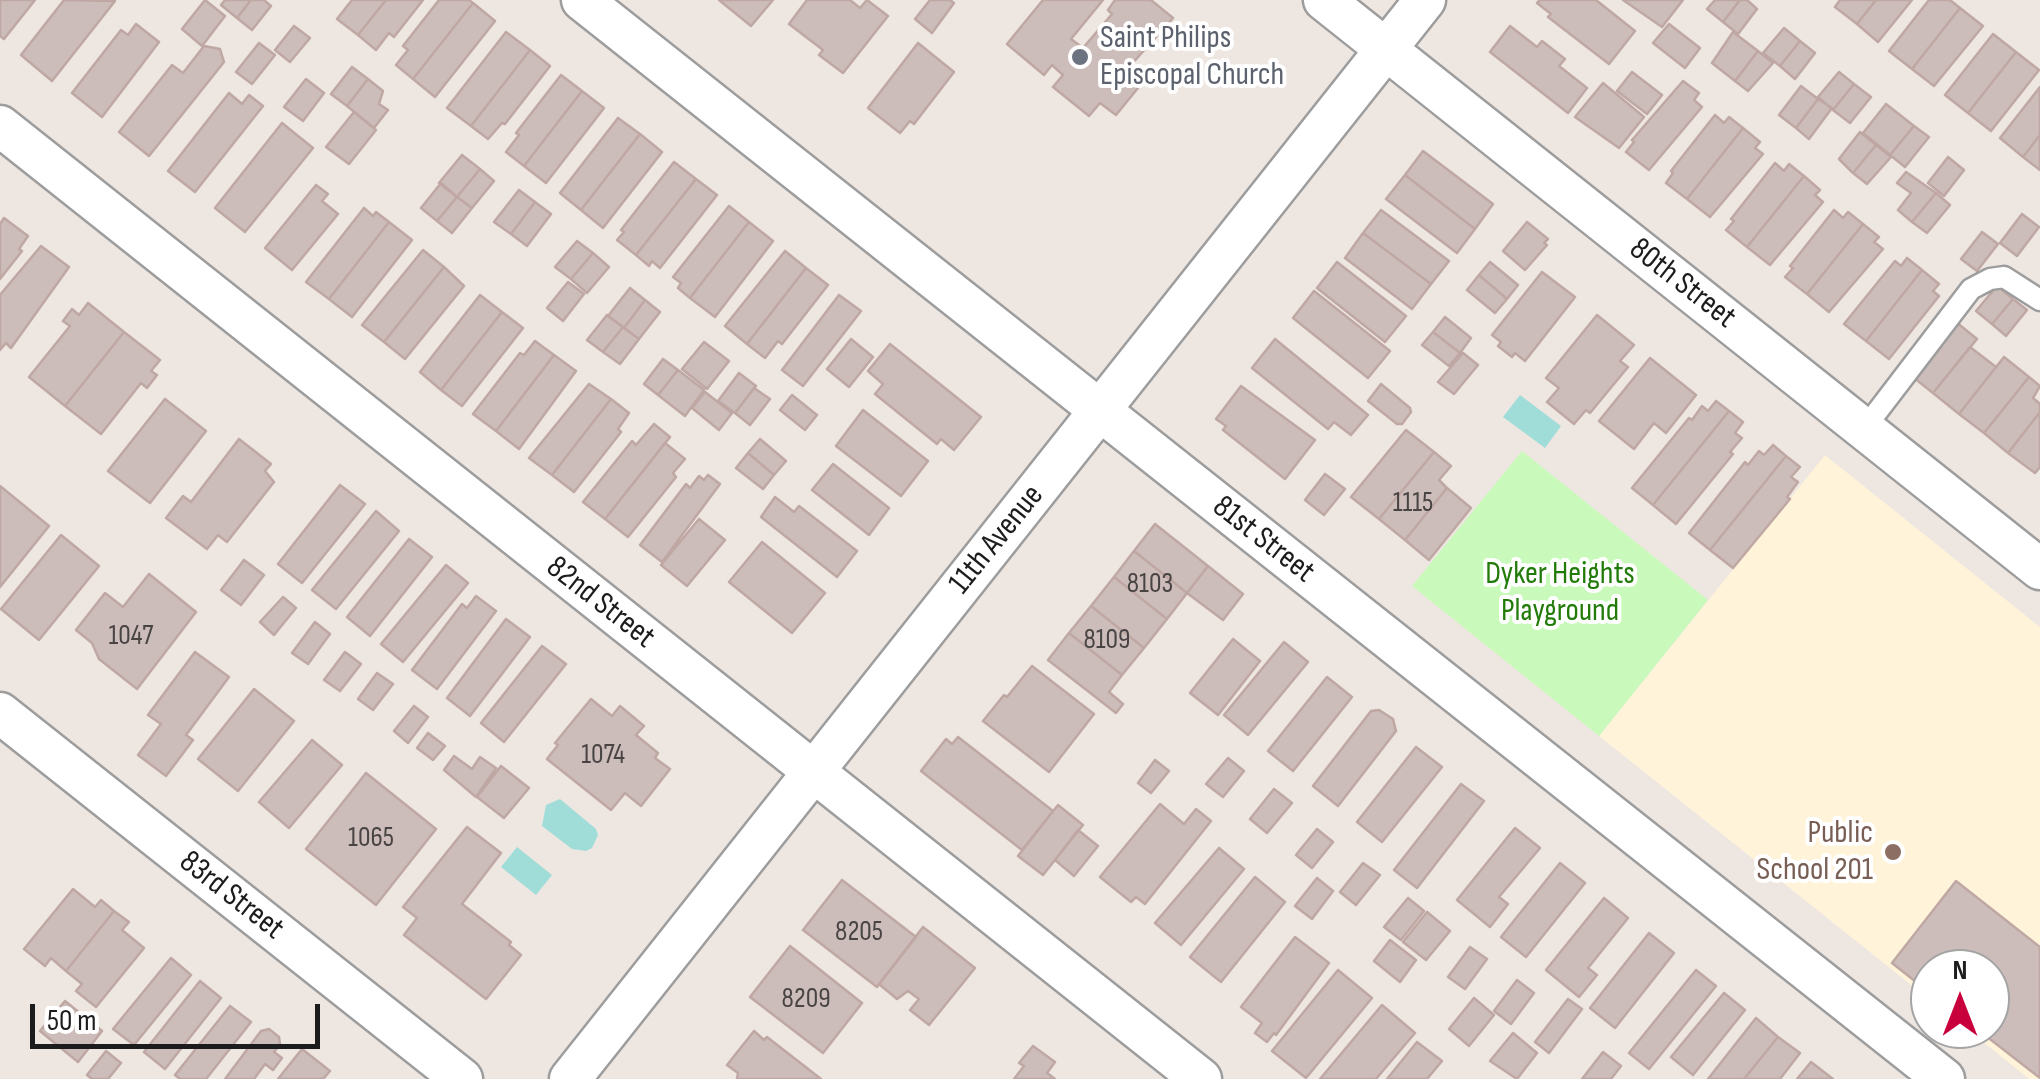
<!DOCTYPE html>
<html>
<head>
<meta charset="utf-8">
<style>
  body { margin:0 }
  #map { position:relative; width:2040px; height:1079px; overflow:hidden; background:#eee6e1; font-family:"Sofia Sans Condensed",sans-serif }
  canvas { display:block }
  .north { position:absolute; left:1910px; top:949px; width:100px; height:100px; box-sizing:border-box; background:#fff; border:2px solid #a4a4a4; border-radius:50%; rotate:0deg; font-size:28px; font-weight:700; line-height:40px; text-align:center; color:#1c1c1c }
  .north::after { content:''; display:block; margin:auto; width:35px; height:45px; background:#c8003c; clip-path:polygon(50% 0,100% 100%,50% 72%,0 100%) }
  .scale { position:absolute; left:30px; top:1004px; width:290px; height:45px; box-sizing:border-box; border:5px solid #1c1c1c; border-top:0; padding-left:12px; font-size:30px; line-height:35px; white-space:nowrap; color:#1c1c1c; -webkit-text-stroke:8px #fff; paint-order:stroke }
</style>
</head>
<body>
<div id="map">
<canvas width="2040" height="1079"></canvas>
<div class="north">N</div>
<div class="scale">50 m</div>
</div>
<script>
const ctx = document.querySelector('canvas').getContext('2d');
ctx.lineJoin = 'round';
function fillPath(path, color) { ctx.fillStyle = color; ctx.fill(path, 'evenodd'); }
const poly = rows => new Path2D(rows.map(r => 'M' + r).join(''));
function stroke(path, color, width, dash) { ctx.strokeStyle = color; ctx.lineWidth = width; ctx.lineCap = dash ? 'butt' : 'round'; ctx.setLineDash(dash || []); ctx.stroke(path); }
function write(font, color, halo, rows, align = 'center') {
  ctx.font = font + ' "Sofia Sans Condensed",sans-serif'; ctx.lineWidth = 8; ctx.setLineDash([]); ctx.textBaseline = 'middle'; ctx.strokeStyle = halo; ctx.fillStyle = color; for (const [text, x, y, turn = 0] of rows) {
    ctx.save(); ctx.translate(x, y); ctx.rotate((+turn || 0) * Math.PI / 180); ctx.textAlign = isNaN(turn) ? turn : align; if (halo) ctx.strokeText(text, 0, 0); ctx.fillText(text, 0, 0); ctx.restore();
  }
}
fillPath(poly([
  [1825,455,2040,627,2040,1079,2029,1079,1967,1029,1990,1029,1990,969,1930,969,1930,1000,1599,736]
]), '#fff3d9');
fillPath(poly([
  [1522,451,1708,600,1599,736,1412,586]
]), '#c9fabb');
fillPath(poly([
  [1520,395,1561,426,1545,448,1503,417],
  [560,799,596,829,598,835,592,848,586,851,572,849,542,826,546,805],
  [517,847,552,875,536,895,501,867]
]), '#a0ddd8');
const building = poly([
  [0,0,35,0,4,39,0,36,0,0],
  [64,0,115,1,52,81,21,55,64,0],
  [205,0,225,16,202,46,182,29,205,0],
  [225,0,251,0,237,18,221,5,225,0],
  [251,0,264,0,271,6,252,30,237,18,251,0],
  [352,0,386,0,358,35,337,19,352,0],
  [386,0,423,0,394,37,389,33,376,50,358,35,386,0],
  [439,0,469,0,473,3,413,79,396,65,408,50,403,46,439,0],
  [719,0,773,0,751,26,719,0],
  [807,0,850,0,860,8,867,0,888,16,843,73,819,55,823,50,789,24,807,0],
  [930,0,950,0,954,3,932,33,915,19,930,0],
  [1043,0,1103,0,1071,39,1083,48,1112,14,1108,10,1115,0,1151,0,1173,18,1122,75,1138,88,1116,115,1100,103,1089,116,1053,87,1063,75,1052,65,1044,75,1007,44,1043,0],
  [1540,0,1596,0,1635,31,1609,64,1548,17,1551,14,1537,3,1540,0],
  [1623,0,1683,0,1662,27,1623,0],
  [1715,0,1740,0,1723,22,1707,9,1715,0],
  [1740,0,1747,0,1757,9,1738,34,1723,22,1740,0],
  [1840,0,1876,0,1857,24,1835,7,1840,0],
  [1876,0,1912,0,1878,42,1857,24,1876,0],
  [1929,0,1950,0,1960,8,1912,69,1889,51,1929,0],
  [473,3,495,21,435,97,413,79,473,3],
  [1960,8,1983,26,1934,86,1912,69,1960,8],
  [136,24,159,42,102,117,72,93,121,30,128,35,136,24],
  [1669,24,1700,48,1685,68,1653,43,1669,24],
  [294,26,310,38,290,62,275,50,294,26],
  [1510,26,1537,47,1542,41,1565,59,1559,66,1587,88,1568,113,1490,52,1510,26],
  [1784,28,1800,41,1780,66,1763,53,1784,28],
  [506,32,530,50,471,126,447,108,506,32],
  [1733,32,1758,51,1735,81,1712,63,1733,32],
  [1993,34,2016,52,1968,113,1945,95,1993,34],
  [1800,41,1815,53,1795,79,1780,66,1800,41],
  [259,43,275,55,252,84,236,72,259,43],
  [918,43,954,72,914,124,910,121,900,133,868,108,918,43],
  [204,46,220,49,224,62,149,156,119,132,172,65,183,73,204,46],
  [530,50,550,66,505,124,502,123,488,139,471,126,530,50],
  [1758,51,1773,63,1748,91,1735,81,1758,51],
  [2016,52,2039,70,1991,131,1968,113,2016,52],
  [352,67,368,79,347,106,331,94,352,67],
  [1632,72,1662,95,1647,114,1617,91,1632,72],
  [1839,72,1854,84,1833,110,1818,97,1839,72],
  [561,75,582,91,524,166,506,152,519,135,516,133,561,75],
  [306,79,324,93,303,121,284,107,306,79],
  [368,79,383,91,379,104,388,110,374,128,347,106,368,79],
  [1683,81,1699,93,1694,100,1702,107,1649,170,1626,152,1634,142,1632,140,1683,81],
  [1603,83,1644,117,1619,148,1575,117,1603,83],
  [1854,84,1871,97,1850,123,1833,110,1854,84],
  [1801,86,1818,99,1796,128,1779,115,1801,86],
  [2040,87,2040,135,2023,157,2000,138,2040,87],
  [582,91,604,108,546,183,524,166,582,91],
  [229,93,242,104,249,95,263,106,195,192,168,171,229,93],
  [1818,99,1832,108,1809,139,1796,128,1818,99],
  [1886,104,1914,126,1890,155,1863,133,1886,104],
  [354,112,376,130,349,164,326,147,354,112],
  [1715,115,1724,123,1729,117,1743,128,1687,199,1666,183,1673,173,1671,171,1715,115],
  [618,118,640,134,581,210,560,193,618,118],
  [282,123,313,148,245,232,215,208,282,123],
  [1914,126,1929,137,1905,167,1890,155,1914,126],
  [1743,128,1760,142,1755,148,1763,154,1710,217,1687,199,1743,128],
  [1860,132,1876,145,1853,173,1839,159,1860,132],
  [640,134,662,152,603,228,581,210,640,134],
  [2040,135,2040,170,2023,157,2040,135],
  [1876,145,1891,157,1867,184,1853,173,1876,145],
  [1423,151,1493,204,1475,229,1405,175,1423,151],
  [462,155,480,169,457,197,439,183,462,155],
  [1948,157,1964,170,1944,196,1928,183,1948,157],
  [674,162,696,179,636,255,617,240,624,232,621,230,674,162],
  [1775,163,1784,171,1789,164,1804,176,1747,247,1726,230,1734,221,1731,219,1775,163],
  [480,169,494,181,472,208,457,197,480,169],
  [1906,172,1936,193,1912,222,1898,210,1911,193,1897,183,1906,172],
  [1405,175,1475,229,1457,253,1386,199,1405,175],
  [1804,176,1820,190,1815,195,1823,202,1770,265,1747,247,1804,176],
  [696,179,717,195,660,268,652,261,649,266,636,255,696,179],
  [441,183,457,197,437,221,421,208,441,183],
  [316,185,328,194,322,201,338,214,292,270,265,248,316,185],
  [519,190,535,202,511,234,494,222,519,190],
  [1936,193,1950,205,1927,233,1912,222,1936,193],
  [457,197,472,208,452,233,437,221,457,197],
  [535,202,551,214,527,246,511,234,535,202],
  [729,206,749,222,690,298,678,288,681,283,673,277,729,206],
  [364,208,373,216,376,212,389,222,329,299,306,282,364,208],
  [1381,210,1449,261,1431,284,1363,233,1381,210],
  [1834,210,1843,218,1848,212,1863,224,1807,294,1785,277,1793,268,1790,266,1834,210],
  [2022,214,2039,227,2017,256,2000,243,2022,214],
  [4,218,28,236,19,249,22,251,0,279,0,224,4,218],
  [389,222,412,240,352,317,329,299,389,222],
  [749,222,773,241,715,317,690,298,749,222],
  [1527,222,1548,239,1544,243,1547,245,1525,270,1503,251,1527,222],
  [1863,224,1879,237,1874,242,1883,249,1829,312,1807,294,1863,224],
  [1982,232,1998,244,1977,271,1961,259,1982,232],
  [1363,233,1431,284,1412,309,1345,258,1363,233],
  [577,241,593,253,571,279,555,267,577,241],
  [41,246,69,267,11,348,6,343,0,350,0,295,41,246],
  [423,250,444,267,384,342,362,325,423,250],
  [785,251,806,268,747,344,725,326,785,251],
  [593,253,609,267,587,293,571,279,593,253],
  [1907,258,1922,270,1866,341,1844,324,1895,261,1901,266,1907,258],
  [1337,262,1406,316,1385,342,1317,288,1337,262],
  [1490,262,1518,285,1507,299,1479,275,1490,262],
  [444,267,464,286,405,359,384,342,444,267],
  [806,268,828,285,782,344,778,341,765,358,747,344,806,268],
  [1922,270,1939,284,1933,291,1939,296,1889,359,1866,341,1922,270],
  [1542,272,1575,297,1525,361,1515,353,1512,357,1498,346,1501,342,1492,335,1542,272],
  [1479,275,1507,299,1495,313,1467,290,1479,275],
  [568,282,584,294,563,321,547,308,568,282],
  [1997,286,2013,299,1992,324,1976,311,1997,286],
  [630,288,645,300,624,328,608,316,630,288],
  [1314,291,1390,351,1368,378,1293,318,1314,291],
  [480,295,502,312,441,390,420,372,480,295],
  [839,295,861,311,803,386,782,370,839,295],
  [2013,299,2027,310,2006,336,1992,324,2013,299],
  [645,300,660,312,639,339,624,328,645,300],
  [88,303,124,332,65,406,29,377,70,326,63,321,72,309,79,315,88,303],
  [502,312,523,328,462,406,441,390,502,312],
  [607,315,623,327,603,352,587,340,607,315],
  [1597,315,1634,345,1620,361,1628,367,1590,413,1586,410,1574,424,1547,402,1559,388,1546,378,1597,315],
  [1445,317,1471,338,1460,353,1433,332,1445,317],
  [1956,322,1977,339,1933,393,1913,377,1956,322],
  [623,327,639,339,620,364,603,352,623,327],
  [124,332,160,360,151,371,157,375,147,388,141,383,101,434,65,406,124,332],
  [1433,332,1460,353,1449,366,1422,345,1433,332],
  [851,339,873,357,849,387,827,369,851,339],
  [1275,339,1368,415,1351,435,1334,422,1328,429,1252,368,1275,339],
  [535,341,554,355,496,431,473,414,520,353,524,355,535,341],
  [704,342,729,361,707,389,682,369,704,342],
  [890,344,981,417,954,450,941,439,937,444,875,394,883,384,868,371,890,344],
  [1970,347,1996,367,1959,414,1933,393,1970,347],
  [1463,353,1478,365,1454,394,1438,382,1463,353],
  [554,355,576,371,519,449,496,431,554,355],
  [2004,357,2029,377,1984,433,1959,414,2004,357],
  [1650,358,1696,395,1666,433,1654,423,1634,449,1599,421,1650,358],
  [663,359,678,370,658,395,644,384,663,359],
  [678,370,704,390,685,416,658,395,678,370],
  [739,373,756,386,735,413,718,401,739,373],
  [2029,377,2040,386,2033,398,2040,404,2040,412,2008,453,1984,433,2029,377],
  [589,384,611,399,552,475,529,458,589,384],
  [1381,384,1410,408,1411,412,1402,424,1397,424,1368,401,1381,384],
  [1241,386,1315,440,1285,479,1223,430,1226,426,1216,419,1241,386],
  [754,388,770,399,750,425,735,413,754,388],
  [705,392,732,413,719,430,692,408,705,392],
  [792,395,817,415,805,430,780,410,792,395],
  [165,399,206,431,150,503,108,471,165,399],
  [611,399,629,413,618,429,621,432,574,492,552,475,611,399],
  [1716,401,1729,411,1653,505,1632,488,1689,418,1692,420,1702,406,1708,411,1716,401],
  [863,410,928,461,901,496,836,446,863,410],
  [1729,411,1743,422,1735,433,1742,438,1730,452,1733,454,1676,524,1653,505,1729,411],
  [2040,412,2040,467,2035,473,2008,453,2040,412],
  [654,424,670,437,605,519,583,502,632,441,636,445,654,424],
  [1406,430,1434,452,1379,519,1351,497,1406,430],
  [239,439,271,464,265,471,274,482,227,542,218,535,207,549,166,518,183,496,191,502,239,439],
  [760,439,786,461,774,475,748,453,760,439],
  [665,443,685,459,673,473,676,477,628,537,605,519,665,443],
  [1773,445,1786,456,1710,550,1689,533,1745,462,1748,465,1759,451,1764,455,1773,445],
  [1434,452,1451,466,1439,480,1447,488,1405,540,1379,519,1434,452],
  [748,453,774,475,763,489,736,468,748,453],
  [1786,456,1800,467,1791,477,1798,482,1787,497,1790,499,1733,568,1710,550,1786,456],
  [833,464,889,508,869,535,812,490,833,464],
  [1325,474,1345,489,1324,515,1305,500,1325,474],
  [708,475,720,484,662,562,640,545,686,484,690,488,699,476,704,480,708,475],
  [340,485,365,504,302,583,278,564,340,485],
  [0,486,49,526,0,587,0,486],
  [1447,488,1471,508,1429,560,1405,540,1447,488],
  [775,497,794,512,799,506,857,551,837,577,761,517,775,497],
  [376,511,399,531,336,609,312,590,376,511],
  [699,519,725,540,687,586,661,565,699,519],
  [1155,524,1208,566,1187,593,1134,551,1155,524],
  [61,535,99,566,39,640,1,609,61,535],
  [409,539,432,557,370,636,347,617,409,539],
  [762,542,825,593,792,633,729,582,762,542],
  [1134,551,1187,593,1167,619,1114,577,1134,551],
  [244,560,264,575,241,605,221,590,244,560],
  [446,565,468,583,403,662,381,644,446,565],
  [1208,566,1243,594,1223,620,1187,593,1208,566],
  [149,574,196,612,137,689,99,659,92,643,76,630,105,593,123,607,149,574],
  [1114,577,1167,619,1144,648,1091,606,1114,577],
  [476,596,496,611,437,689,412,670,462,604,467,608,476,596],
  [283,597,296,608,274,635,260,622,283,597],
  [1091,606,1144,648,1122,675,1069,633,1091,606],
  [506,619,530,637,470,716,447,698,506,619],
  [315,622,330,634,308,664,292,653,315,622],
  [1069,633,1122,675,1109,692,1123,704,1116,713,1048,660,1069,633],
  [1233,639,1260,661,1218,715,1190,693,1233,639],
  [1284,642,1308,662,1248,735,1224,715,1284,642],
  [542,646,566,664,504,742,481,723,542,646],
  [195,652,229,677,186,735,193,740,166,776,138,755,161,724,148,715,195,652],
  [345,652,361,664,340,691,324,680,345,652],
  [1032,666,1094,714,1049,772,983,721,1004,695,1007,697,1032,666],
  [377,673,393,684,373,710,358,699,377,673],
  [1327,677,1352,697,1293,771,1268,751,1327,677],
  [254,689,294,721,238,791,198,759,254,689],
  [591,699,612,716,620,706,644,726,636,735,658,753,655,758,670,769,641,806,625,793,611,810,547,759,558,745,555,743,591,699],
  [414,706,428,717,408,743,394,731,414,706],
  [1379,710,1393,719,1396,731,1338,806,1313,786,1371,711,1379,710],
  [428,733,445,746,433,760,417,748,428,733],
  [958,737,1053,811,1022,850,921,771,946,739,952,744,958,737],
  [312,740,342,765,289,828,259,802,312,740],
  [1416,747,1442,767,1382,842,1357,822,1416,747],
  [454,756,472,769,480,757,496,768,476,797,444,770,454,756],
  [1228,758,1244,771,1223,797,1206,784,1228,758],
  [1155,760,1169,771,1151,793,1138,783,1155,760],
  [501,766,529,788,504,818,477,797,501,766],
  [366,773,436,829,376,905,306,849,366,773],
  [1461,784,1484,801,1417,888,1394,870,1461,784],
  [1274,789,1292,803,1267,833,1250,819,1274,789],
  [1160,804,1184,824,1196,809,1211,821,1145,904,1136,897,1131,902,1100,877,1160,804],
  [1058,805,1083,825,1043,875,1018,856,1058,805],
  [467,827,501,853,462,904,511,942,509,945,521,955,486,999,404,935,417,918,403,907,467,827],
  [1515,828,1540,848,1499,897,1508,904,1490,927,1457,900,1515,828],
  [1317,829,1333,842,1312,868,1296,855,1317,829],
  [1078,830,1098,846,1074,876,1055,860,1078,830],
  [1219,848,1244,869,1181,945,1155,923,1219,848],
  [1363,863,1380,875,1356,905,1340,892,1363,863],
  [1560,863,1585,883,1526,957,1501,937,1560,863],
  [1255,877,1285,902,1221,982,1190,957,1255,877],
  [1317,878,1333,891,1312,919,1295,906,1317,878],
  [842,880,916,937,877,987,803,930,842,880],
  [1956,881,2040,947,2040,1078,1977,1029,1990,1029,1990,969,1930,969,1930,993,1892,963,1956,881],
  [73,889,95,907,101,900,114,911,66,971,51,958,45,966,24,949,73,889],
  [1408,898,1424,911,1401,940,1384,927,1408,898],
  [1604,898,1628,918,1588,968,1597,975,1579,997,1546,970,1604,898],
  [114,911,129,922,122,930,144,948,96,1007,76,991,82,984,66,971,114,911],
  [1427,912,1450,931,1426,960,1403,942,1427,912],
  [923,927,975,968,929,1025,910,1010,919,999,908,991,897,999,879,984,923,927],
  [1649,933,1674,953,1615,1028,1590,1008,1649,933],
  [1295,937,1329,963,1276,1035,1274,1033,1267,1042,1255,1033,1262,1023,1241,1007,1295,937],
  [1390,940,1416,960,1400,982,1374,961,1390,940],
  [790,946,862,1003,823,1053,750,997,790,946],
  [1470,947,1487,959,1465,989,1448,977,1470,947],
  [171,958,191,975,134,1045,113,1029,171,958],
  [1338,970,1372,998,1306,1078,1272,1051,1338,970],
  [1696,970,1716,986,1649,1069,1629,1053,1696,970],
  [1517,980,1534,993,1511,1024,1494,1011,1517,980],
  [200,981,221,998,165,1069,144,1052,200,981],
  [1724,993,1745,1010,1693,1075,1671,1057,1724,993],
  [1474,998,1494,1015,1469,1046,1449,1029,1474,998],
  [1568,999,1582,1009,1549,1053,1535,1042,1568,999],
  [65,1001,102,1031,78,1062,40,1031,65,1001],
  [1382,1005,1415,1033,1381,1073,1376,1079,1320,1079,1382,1005],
  [230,1006,251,1022,206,1079,180,1079,175,1075,230,1006],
  [1756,1018,1778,1037,1744,1079,1708,1079,1756,1018],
  [269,1029,279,1037,280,1045,274,1052,282,1058,273,1070,265,1064,254,1079,225,1079,261,1031,269,1029],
  [754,1031,764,1040,767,1037,821,1079,737,1079,738,1073,727,1065,754,1031],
  [1513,1033,1537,1053,1517,1079,1490,1061,1513,1033],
  [1778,1037,1800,1053,1780,1079,1744,1079,1778,1037],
  [1417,1042,1442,1061,1427,1079,1387,1079,1417,1042],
  [1033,1046,1055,1062,1047,1073,1055,1079,1014,1079,1024,1066,1019,1063,1033,1046],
  [302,1049,330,1071,323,1079,278,1079,302,1049],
  [106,1051,121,1063,108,1079,92,1079,87,1075,106,1051],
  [1603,1052,1621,1066,1611,1079,1582,1079,1603,1052],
  [1811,1062,1833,1079,1797,1079,1811,1062]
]);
fillPath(building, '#cdbdba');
stroke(building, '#bfa7a3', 2.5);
const service = poly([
  [1864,429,1971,289,1990,279,2004,277,2040,300]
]);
const minor = poly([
  [582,0,1944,1079],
  [1324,0,2040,569],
  [0,126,1201,1079],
  [0,713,462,1079],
  [570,1079,1425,0]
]);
stroke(service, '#9d9d9d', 25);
stroke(minor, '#9d9d9d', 45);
stroke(service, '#fff', 20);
stroke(minor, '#fff', 40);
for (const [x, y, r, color] of [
  [1080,57,10,"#6b7280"],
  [1893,852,10,"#8d6e63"]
]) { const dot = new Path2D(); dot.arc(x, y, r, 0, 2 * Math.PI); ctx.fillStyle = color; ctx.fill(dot); stroke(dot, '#fff', 4); }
write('28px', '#484444', null, [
  ["1115",1413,504],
  ["8103",1150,585],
  ["1047",131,637],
  ["8109",1107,641],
  ["1074",603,756],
  ["1065",371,839],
  ["8205",859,933],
  ["8209",806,1000]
]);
write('32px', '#5b616d', '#fff', [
  ["Saint Philips",1100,39],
  ["Episcopal Church",1100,76]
], 'left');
write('32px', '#1c1c1c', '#fff', [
  ["80th Street",1682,284,38],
  ["11th Avenue",997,540,-51],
  ["81st Street",1263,540,38],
  ["82nd Street",600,603,38],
  ["83rd Street",231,896,38]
]);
write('32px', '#227b09', '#fff', [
  ["Dyker Heights",1560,575],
  ["Playground",1560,612]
]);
write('32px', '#785e54', '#fff', [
  ["Public",1873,834],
  ["School 201",1873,871]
], 'right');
</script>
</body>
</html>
